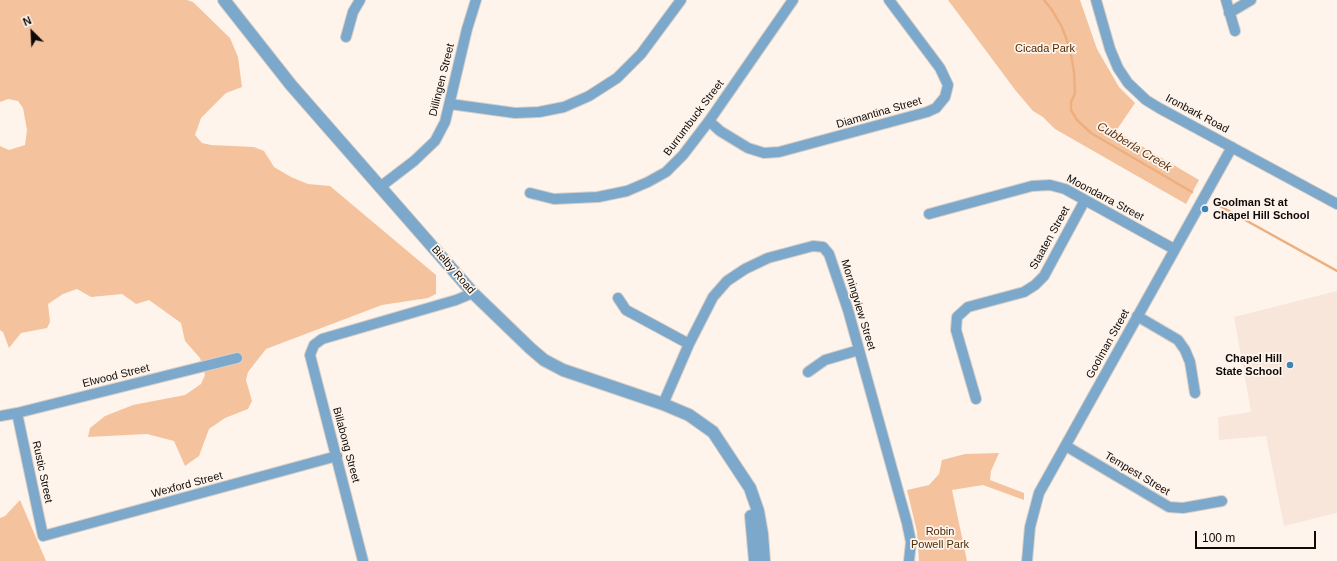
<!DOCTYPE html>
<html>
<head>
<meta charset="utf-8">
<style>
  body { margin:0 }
  #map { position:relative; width:1337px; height:561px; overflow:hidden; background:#fef4ec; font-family:Arial,sans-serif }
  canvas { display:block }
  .north { position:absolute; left:12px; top:12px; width:40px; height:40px; -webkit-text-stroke:3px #fef4ec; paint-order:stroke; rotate:336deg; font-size:11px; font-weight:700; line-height:16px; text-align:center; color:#0f0a07 }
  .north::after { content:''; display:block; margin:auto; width:14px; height:18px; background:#0f0a07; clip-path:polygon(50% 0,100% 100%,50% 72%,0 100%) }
  .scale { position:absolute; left:1195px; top:531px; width:121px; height:18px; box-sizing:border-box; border:2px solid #0f0a07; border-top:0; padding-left:5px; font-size:12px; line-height:14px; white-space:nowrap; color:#0f0a07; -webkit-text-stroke:3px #fef4ec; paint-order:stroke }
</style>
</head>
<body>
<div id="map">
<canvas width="1337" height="561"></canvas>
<div class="north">N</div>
<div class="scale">100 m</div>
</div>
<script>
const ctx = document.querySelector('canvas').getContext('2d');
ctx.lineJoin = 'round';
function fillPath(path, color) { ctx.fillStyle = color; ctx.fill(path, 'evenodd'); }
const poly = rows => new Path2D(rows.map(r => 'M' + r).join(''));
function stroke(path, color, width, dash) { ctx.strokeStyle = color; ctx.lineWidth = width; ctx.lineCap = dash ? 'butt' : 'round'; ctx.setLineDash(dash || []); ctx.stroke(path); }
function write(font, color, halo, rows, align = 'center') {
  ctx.font = font + ' Arial,sans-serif'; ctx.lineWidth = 3.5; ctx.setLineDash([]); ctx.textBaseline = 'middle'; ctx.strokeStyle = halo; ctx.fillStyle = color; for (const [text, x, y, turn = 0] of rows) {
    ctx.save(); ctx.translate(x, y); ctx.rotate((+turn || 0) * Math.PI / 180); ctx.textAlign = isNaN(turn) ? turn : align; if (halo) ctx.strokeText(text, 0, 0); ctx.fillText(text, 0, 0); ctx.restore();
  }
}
fillPath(poly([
  [1337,291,1337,513,1284,526,1266,436,1219,440,1218,417,1251,412,1234,317]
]), '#f9e6da');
fillPath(poly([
  [0,0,187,0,193,2,230,38,238,57,242,87,226,93,201,118,195,135,202,143,211,145,254,147,264,151,274,167,291,177,308,184,330,186,436,275,436,294,428,298,382,305,266,349,248,372,246,380,252,401,248,409,225,418,209,429,199,456,185,466,174,441,147,434,88,437,90,428,105,416,133,405,185,395,201,384,205,375,200,358,185,341,181,323,149,300,136,304,122,294,91,297,77,289,63,294,48,304,50,322,47,328,21,333,9,348,3,332,0,330,0,146,9,150,25,145,27,130,23,108,18,101,8,99,0,102],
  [948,0,1080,0,1097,49,1119,87,1135,103,1116,131,1199,180,1186,204,1055,129,1043,117,1033,111,1016,91],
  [999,453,991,471,990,480,1024,493,1024,500,983,485,952,490,967,561,919,561,917,532,907,490,929,485,939,474,942,460,965,454],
  [20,500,46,561,0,561,0,518,5,516]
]), '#f4c39e');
stroke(poly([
  [1044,0,1052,10,1062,27,1070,49,1074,72,1075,93,1071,102,1071,110,1077,120,1091,133,1192,192],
  [1220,206,1337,271]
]), '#edaf7f', 2.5);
const minor = poly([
  [1096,0,1110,49,1118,68,1128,83,1146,100,1159,108,1337,204],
  [1226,0,1235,31],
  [1229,13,1251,0],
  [346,37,353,12,360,0],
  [450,104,515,113,539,112,564,107,589,96,617,78,641,54,681,0],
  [709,121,720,131,748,148,764,153,779,152,927,112,936,108,945,97,948,85,940,68,889,0],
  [380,187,414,161,435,141,445,122,467,29,476,0],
  [530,193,554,199,598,197,627,191,648,182,666,172,683,155,709,121,793,0],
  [929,214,1032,186,1050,185,1065,189,1174,249],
  [618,298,626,310,689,344],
  [1137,316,1178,340,1185,350,1190,362,1195,393],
  [808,372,825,360,859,350],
  [976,399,956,330,957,317,968,307,1024,292,1035,285,1044,276,1085,200],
  [663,404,689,344,713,297,727,281,745,269,768,258,813,246,823,247,829,254,848,310,907,523,911,542,909,561],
  [17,413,43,536,337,456],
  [0,416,17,413,237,358],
  [1066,446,1169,507,1183,508,1222,501],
  [363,561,310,355,314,345,322,339,456,300,473,293],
  [1027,561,1030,527,1039,493,1232,147]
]);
const tertiary = poly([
  [224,0,291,85,473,293,530,348,544,360,563,370,663,404,689,415,713,432,750,488,758,511,762,534,764,561],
  [751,516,755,561]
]);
stroke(minor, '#d8cfc7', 12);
stroke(tertiary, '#d8cfc7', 14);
stroke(minor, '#7ca9cb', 10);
stroke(tertiary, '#7ca9cb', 12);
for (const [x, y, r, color] of [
  [1205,209,4,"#3a84b8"],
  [1290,365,4,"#3a84b8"]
]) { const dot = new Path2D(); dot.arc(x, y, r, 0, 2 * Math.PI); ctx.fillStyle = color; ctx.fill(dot); stroke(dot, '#fef4ec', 1.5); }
write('11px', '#512a03', '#fef4ec', [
  ["Cicada Park",1045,49],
  ["Robin",940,532],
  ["Powell Park",940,545]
]);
write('11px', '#0f0a07', '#fef4ec', [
  ["Dillingen Street",442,80,-76],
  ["Diamantina Street",879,113,-16],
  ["Ironbark Road",1197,114,28],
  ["Burrumbuck Street",694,118,-53],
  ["Moondarra Street",1105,198,28],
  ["Staaten Street",1050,238,-61],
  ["Bielby Road",453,270,49],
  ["Morningview Street",858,305,73],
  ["Goolman Street",1108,344,-61],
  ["Elwood Street",116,376,-14],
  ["Billabong Street",346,445,75],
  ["Rustic Street",42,472,78],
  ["Tempest Street",1137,474,31],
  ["Wexford Street",187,485,-15]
]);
write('bold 11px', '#0f0a07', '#fef4ec', [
  ["Goolman St at",1213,203],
  ["Chapel Hill School",1213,216],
  ["Chapel Hill",1282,359,"right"],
  ["State School",1282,372,"right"]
], 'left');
write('italic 12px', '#613815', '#fef4ec', [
  ["Cubberla Creek",1134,147,31]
]);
</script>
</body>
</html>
